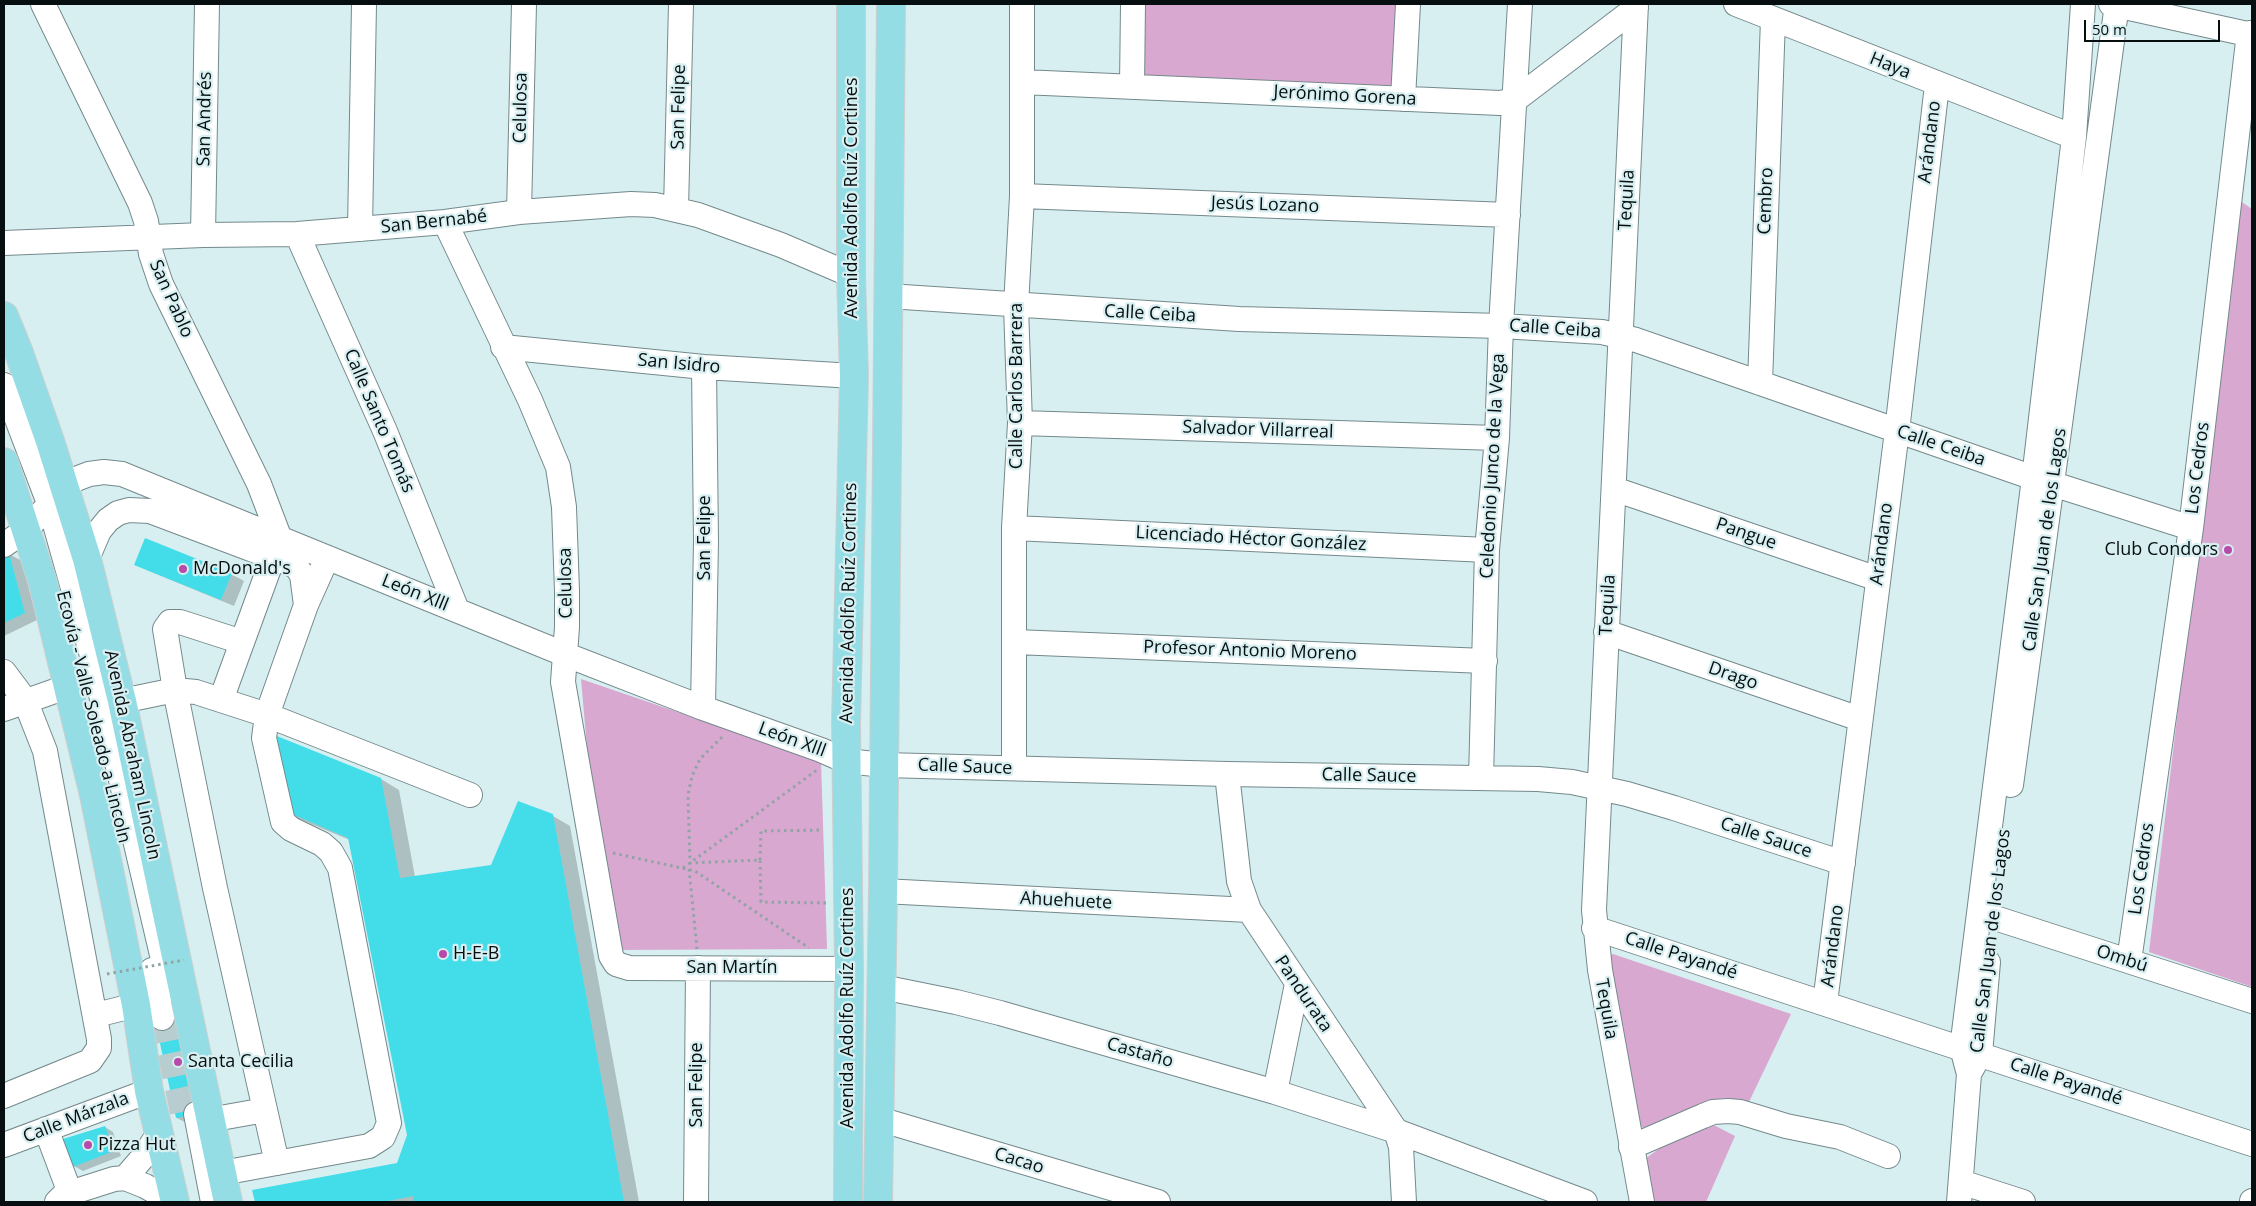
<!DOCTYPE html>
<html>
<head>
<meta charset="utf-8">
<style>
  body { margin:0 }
  #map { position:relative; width:2256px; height:1206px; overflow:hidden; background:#d8eff2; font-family:"Open Sans",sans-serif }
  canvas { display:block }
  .frame { position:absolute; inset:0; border:5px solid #060e0f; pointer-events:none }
  .scale { position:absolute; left:2084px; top:20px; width:136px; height:22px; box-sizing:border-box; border:2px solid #060e0f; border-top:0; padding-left:6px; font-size:15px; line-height:18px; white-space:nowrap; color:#060e0f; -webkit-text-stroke:4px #d8eff2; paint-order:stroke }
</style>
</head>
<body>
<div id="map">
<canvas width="2256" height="1206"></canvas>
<div class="frame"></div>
<div class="scale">50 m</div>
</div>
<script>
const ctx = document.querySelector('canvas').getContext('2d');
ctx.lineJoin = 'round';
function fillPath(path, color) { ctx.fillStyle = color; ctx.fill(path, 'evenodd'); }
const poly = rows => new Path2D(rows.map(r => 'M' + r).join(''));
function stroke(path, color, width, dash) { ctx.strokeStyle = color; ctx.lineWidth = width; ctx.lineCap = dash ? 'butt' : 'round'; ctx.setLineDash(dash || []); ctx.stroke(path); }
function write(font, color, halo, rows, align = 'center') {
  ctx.font = font + ' "Open Sans",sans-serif'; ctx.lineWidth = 4.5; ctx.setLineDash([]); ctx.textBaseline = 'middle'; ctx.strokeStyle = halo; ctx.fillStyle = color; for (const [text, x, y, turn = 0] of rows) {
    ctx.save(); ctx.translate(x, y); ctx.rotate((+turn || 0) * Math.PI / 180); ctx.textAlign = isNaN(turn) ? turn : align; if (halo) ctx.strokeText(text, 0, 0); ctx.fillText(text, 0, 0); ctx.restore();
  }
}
fillPath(poly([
  [1145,4,1396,4,1392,88,1144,75],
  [2239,200,2252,209,2252,987,2149,952],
  [581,679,821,761,827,949,615,950,596,849],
  [1613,954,1791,1014,1748,1104,1724,1098,1702,1104,1653,1131,1639,1126,1602,956],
  [1708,1122,1735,1136,1706,1202,1651,1202,1642,1161,1674,1138]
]), '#d9a8d0');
fillPath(poly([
  [9,554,22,561,37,620,4,636,4,558],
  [136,564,231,574,244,581,234,606,149,571],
  [381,779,399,790,415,877,492,866,553,816,570,826,639,1202,256,1202,254,1191,398,1164,408,1135,350,840,299,819,281,808],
  [194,1023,190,1125,177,1118],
  [105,1127,113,1132,121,1156,83,1171,74,1166]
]), '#0003');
fillPath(poly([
  [145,538,232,573,221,600,134,565],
  [9,553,25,613,4,623,4,556],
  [267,732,381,778,400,878,491,865,518,801,553,814,624,1202,413,1202,413,1196,383,1202,255,1202,252,1190,397,1163,407,1135,348,838,280,809],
  [182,1014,202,1113,176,1118,155,1020],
  [105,1126,114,1151,73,1167,63,1139]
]), '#43ddea');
stroke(poly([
  [162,1018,183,1117]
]), '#b8cdd0', 24, [24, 12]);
const minor = poly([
  [43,4,140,203,146,221,151,254,161,284,259,484,280,539],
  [1636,4,1594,910,1600,970,1642,1202],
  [1736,4,2074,137],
  [2111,4,2252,35],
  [1022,82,1500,103,1515,100,1636,8],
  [1132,86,1133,4],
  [1403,99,1408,4],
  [1022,196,1508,215],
  [676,209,681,4],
  [519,212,524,4],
  [445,222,530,400,558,467,564,507,567,591,567,627,563,682,611,956,616,964,629,968,849,969],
  [360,229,364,4],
  [297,234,385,431,457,610],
  [203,235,207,4],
  [4,243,203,235,297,234,445,222,519,212,631,204,655,205,698,215,781,245,851,275],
  [888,296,1239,319,1501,326,1602,332,1636,340,2034,478,2191,528],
  [503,347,704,367,854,376],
  [1760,383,1773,19],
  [4,385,49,503,91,652,170,989],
  [1020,423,1497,438],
  [1614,489,1878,579],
  [1014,528,1487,550],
  [4,545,27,529,65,487,76,479,89,474,104,472,122,474,564,654,703,708,821,750,846,761,884,765,1227,774,1538,779,1572,782,1627,794,1674,808,1843,863],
  [87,559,99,531,108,520,118,513,129,510,150,511,296,566,302,575,306,605],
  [1606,632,1860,719],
  [242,642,180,622,170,622,165,629,175,690,215,888,277,1163],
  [1015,642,1485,661],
  [4,672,25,700,45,751,99,1039,99,1048,90,1061,4,1096],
  [221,700,279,541],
  [122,701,175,690,196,692,267,715,470,795],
  [703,708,706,541,704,367],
  [4,709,69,686],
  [1014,768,1014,528,1020,423,1016,306,1022,196,1022,4],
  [1227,774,1239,881,1249,910,1396,1131,1401,1147,1404,1202],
  [1481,778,1487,550,1497,438,1501,326,1520,4],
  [2011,785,2117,4],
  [883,891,1249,910],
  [1992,917,2252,1001],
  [1594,928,2252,1144],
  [2129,961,2191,528,2249,33],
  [152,970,162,1018],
  [882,987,956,1002,1000,1013,1275,1092,1396,1131,1585,1202],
  [1825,1003,1897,431,1937,85],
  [96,1015,136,1005],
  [1969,1074,1980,1054,1988,962],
  [1275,1092,1297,984],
  [196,1114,213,1202],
  [879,1119,1158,1202],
  [209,1120,265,1110],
  [46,1129,70,1193],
  [4,1145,149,1091],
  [1631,1147,1703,1116,1713,1112,1728,1111,1740,1112,1786,1126,1840,1137,1888,1156],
  [222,1173,369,1146,383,1137,389,1123,340,868,331,852,322,844,291,829,283,822,264,738,267,715,306,605,327,558],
  [125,1178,144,1156,159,1133],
  [1961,1182,2023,1202],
  [57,1202,63,1196,70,1193,114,1179,125,1178,145,1186,174,1202],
  [696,1202,698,968],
  [1959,1202,1969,1074,1962,1048,2034,478,2074,137,2083,4],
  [2252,1202,2252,1201]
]);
const major = poly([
  [4,316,19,353,50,441,87,559,122,701,228,1202],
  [4,462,43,583,94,795,136,1005,149,1091,175,1202],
  [848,1202,849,969,846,723,854,376,851,275,851,4],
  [878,1202,883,891,891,4]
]);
stroke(minor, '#74898b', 26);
stroke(major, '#cdcfcf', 30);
stroke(poly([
  [722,737,700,759,692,776,688,795,690,863,760,860,761,902,826,903],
  [613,853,695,871,809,948],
  [760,860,761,831,823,830],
  [683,868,817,770],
  [689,869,697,949]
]), '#91a3a5', 3, [2.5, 4]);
stroke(minor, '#fff', 24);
stroke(major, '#95dde4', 28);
stroke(poly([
  [107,974,184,960]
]), '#91a3a5', 3, [2.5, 4]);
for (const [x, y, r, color] of [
  [2228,550,5,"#b74bab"],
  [183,569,5,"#b74bab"],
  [443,954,5,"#b74bab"],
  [178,1062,5,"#b74bab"],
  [88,1145,5,"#b74bab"]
]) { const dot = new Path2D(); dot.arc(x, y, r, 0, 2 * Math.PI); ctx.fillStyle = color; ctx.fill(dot); stroke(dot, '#d8eff2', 2); }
write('18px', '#060e0f', '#d8eff2', [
  ["Haya",1890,66,22],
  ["Jerónimo Gorena",1345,96,3],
  ["San Felipe",679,107,-89],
  ["Celulosa",521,108,-89],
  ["San Andrés",205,119,-89],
  ["Arándano",1930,142,-83],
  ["Avenida Adolfo Ruíz Cortines",852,198,-90],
  ["Tequila",1627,200,-87],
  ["Cembro",1766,201,-88],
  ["Jesús Lozano",1265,205,2],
  ["San Bernabé",434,222,-6],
  ["San Pablo",171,299,66],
  ["Calle Ceiba",1150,314,3],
  ["Calle Ceiba",1555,329,4],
  ["San Isidro",679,364,5],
  ["Calle Carlos Barrera",1017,386,-90],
  ["Calle Santo Tomás",379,421,67],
  ["Salvador Villarreal",1258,430,2],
  ["Calle Ceiba",1941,446,19],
  ["Celedonio Junco de la Vega",1493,466,-87],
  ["Los Cedros",2198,468,-83],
  ["Pangue",1746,534,19],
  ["San Felipe",705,538,-90],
  ["Licenciado Héctor González",1251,539,3],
  ["Calle San Juan de los Lagos",2045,540,-82],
  ["Arándano",1882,544,-83],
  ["Celulosa",566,583,-91],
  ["León Xlll",415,593,22],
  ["Avenida Adolfo Ruíz Cortines",849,603,-89],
  ["Tequila",1608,605,-87],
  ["Profesor Antonio Moreno",1250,651,2],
  ["Drago",1733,676,19],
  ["Ecovía - Valle Soleado a Lincoln",93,717,76],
  ["León Xlll",792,740,20],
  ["Avenida Abraham Lincoln",132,755,78],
  ["Calle Sauce",965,767,2],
  ["Calle Sauce",1369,776,1],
  ["Calle Sauce",1766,838,18],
  ["Los Cedros",2142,869,-82],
  ["Ahuehuete",1066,901,3],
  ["Calle San Juan de los Lagos",1991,941,-83],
  ["Arándano",1833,946,-83],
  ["Calle Payandé",1681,956,18],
  ["Ombú",2122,959,18],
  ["San Martín",732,968],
  ["Pandurata",1303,994,56],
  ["Avenida Adolfo Ruíz Cortines",848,1008,-90],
  ["Tequila",1606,1009,80],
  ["Castaño",1140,1053,16],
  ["Calle Payandé",2066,1082,18],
  ["San Felipe",697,1085,-90],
  ["Calle Márzala",76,1118,-21],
  ["Cacao",1019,1161,17]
]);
write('18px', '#060e0f', '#d8eff2', [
  ["Club Condors",2218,550,"right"],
  ["McDonald's",193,569],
  ["H-E-B",453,954],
  ["Santa Cecilia",188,1062],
  ["Pizza Hut",98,1145]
], 'left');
</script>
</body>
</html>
